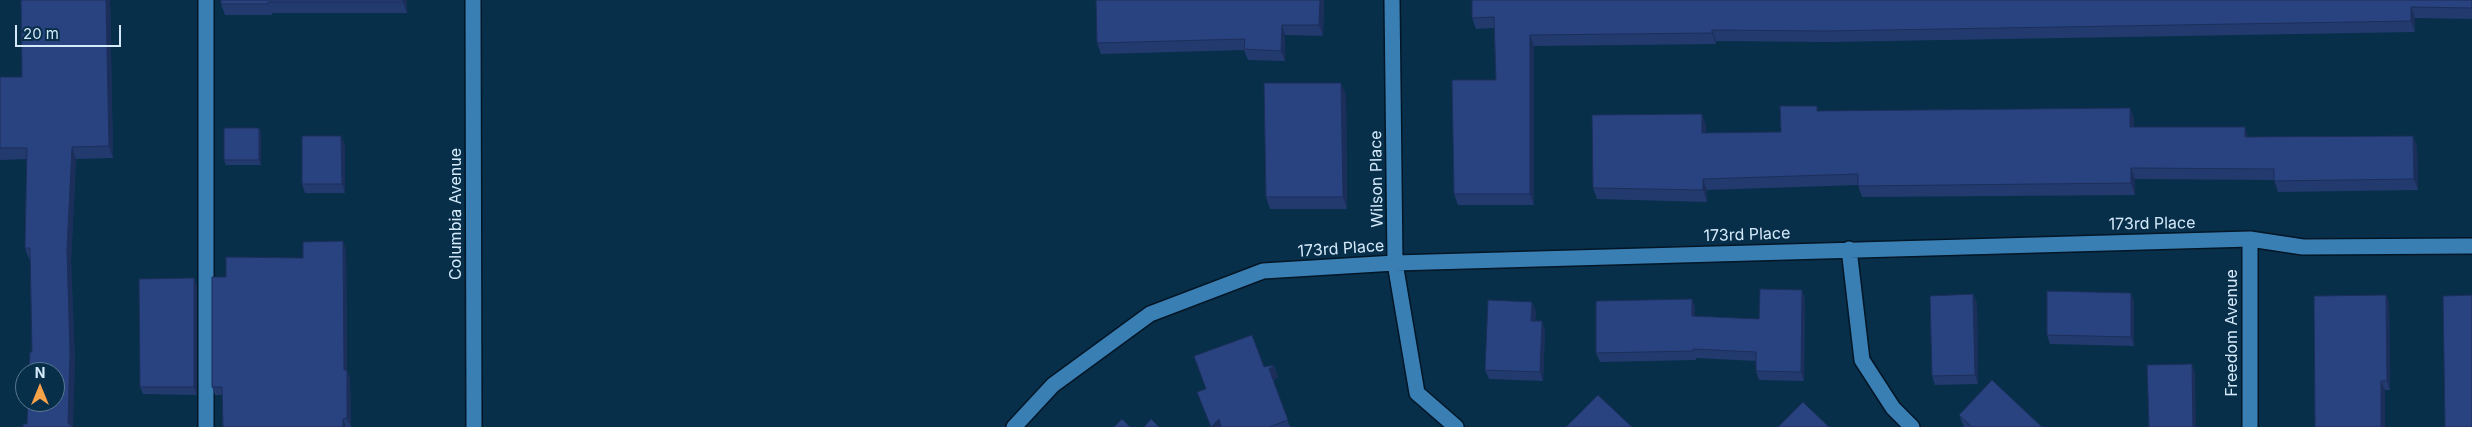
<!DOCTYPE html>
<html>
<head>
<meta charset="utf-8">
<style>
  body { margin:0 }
  #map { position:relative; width:2472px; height:427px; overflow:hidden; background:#082f4a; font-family:Inter,sans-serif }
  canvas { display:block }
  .north { position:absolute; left:15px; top:362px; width:50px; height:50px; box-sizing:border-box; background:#082f4a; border:1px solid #5a7990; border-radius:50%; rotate:0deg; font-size:14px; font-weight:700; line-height:20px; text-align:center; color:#d4e9fa }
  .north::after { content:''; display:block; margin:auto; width:18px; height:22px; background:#f7a248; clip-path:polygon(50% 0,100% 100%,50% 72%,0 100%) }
  .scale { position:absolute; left:15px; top:25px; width:106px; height:22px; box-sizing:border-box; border:2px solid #d4e9fa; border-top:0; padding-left:6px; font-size:15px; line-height:18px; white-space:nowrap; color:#d4e9fa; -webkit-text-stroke:4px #082f4a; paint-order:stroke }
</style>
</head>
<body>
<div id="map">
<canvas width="2472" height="427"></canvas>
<div class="north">N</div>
<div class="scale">20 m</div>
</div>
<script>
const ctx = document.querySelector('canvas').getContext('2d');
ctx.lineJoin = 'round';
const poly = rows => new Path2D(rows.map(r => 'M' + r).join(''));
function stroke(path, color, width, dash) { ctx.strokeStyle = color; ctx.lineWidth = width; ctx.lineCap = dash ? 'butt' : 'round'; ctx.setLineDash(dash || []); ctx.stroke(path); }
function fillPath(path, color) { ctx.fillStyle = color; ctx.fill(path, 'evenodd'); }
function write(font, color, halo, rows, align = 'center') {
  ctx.font = font + ' Inter,sans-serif'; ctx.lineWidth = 5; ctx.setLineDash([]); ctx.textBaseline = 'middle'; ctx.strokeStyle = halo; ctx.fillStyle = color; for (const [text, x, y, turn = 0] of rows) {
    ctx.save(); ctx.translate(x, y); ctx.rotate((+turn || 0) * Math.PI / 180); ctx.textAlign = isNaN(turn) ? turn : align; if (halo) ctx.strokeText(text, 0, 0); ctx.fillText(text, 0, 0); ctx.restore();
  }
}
const minor = poly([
  [473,0,474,427],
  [1392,0,1395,263,1417,393,1456,427],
  [2250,239,2250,427],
  [1849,249,1862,360,1893,408,1912,427],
  [206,427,206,0],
  [1014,427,1053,385,1150,314,1263,271,1395,263,2250,239,2303,247,2472,246]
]);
stroke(minor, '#021626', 18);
stroke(minor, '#397fb4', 15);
fillPath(poly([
  [110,0,113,158,76,159,71,261,75,365,27,424,32,352,31,259,29,259,25,248,27,159,0,160,0,77,22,77],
  [221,0,407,0,407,13,272,13,272,15,225,15,221,4],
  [1324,0,1323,36,1285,35,1285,61,1248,60,1244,50,1101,54,1097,43],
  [2472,0,2472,19,2415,18,2415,32,1829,42,1716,41,1716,44,1534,46,1534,205,1458,205,1454,194,1496,80,1494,28,1476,29,1472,18],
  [1346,95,1347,209,1270,209,1266,197],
  [2130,108,2134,119,2134,127,2249,137,2413,136,2417,147,2418,190,2278,192,2274,180,2135,179,2135,195,1862,197,1858,185,1707,190,1707,202,1597,199,1593,188,1706,125,1706,133,1781,132,1819,111],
  [259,128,261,133,261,165,226,165,224,160],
  [341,136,345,145,345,193,305,193,302,184],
  [346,249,347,370,350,379,351,427,223,427,222,395,215,395,212,387,226,277,303,258],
  [197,286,197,395,143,394,140,387],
  [1802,290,1805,300,1804,381,1759,380,1756,371,1756,361,1696,358,1696,360,1600,362,1596,353,1692,299,1695,308,1695,316,1759,319],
  [2131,293,2134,302,2134,346,2050,344,2047,335],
  [1973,294,1977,304,1978,384,1935,385,1932,376],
  [2386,295,2389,304,2390,390,2385,390,2385,427,2315,427],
  [1536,311,1535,321,1545,330,1543,381,1489,379,1485,370],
  [1274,365,1278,377,1273,381,1290,427,1211,427,1206,389,1264,367],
  [1959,415,2042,427,1964,427]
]), '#223a6e');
fillPath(poly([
  [106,0,110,0,113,158,109,146],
  [403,0,407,0,407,13,403,2],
  [1320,0,1324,0,1323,36,1319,25],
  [2411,7,2415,18,2415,32,2411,21],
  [1282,25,1285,35,1285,61,1281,51],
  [1712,30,1716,41,1716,44,1712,33],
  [1530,35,1534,46,1534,205,1530,194],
  [1341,83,1346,95,1347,209,1343,197],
  [2130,108,2134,119,2134,138,2130,127],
  [1702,114,1706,125,1706,144,1702,133],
  [2245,127,2249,139,2245,137],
  [259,128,261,133,261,165,259,160],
  [341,136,345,145,345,193,342,184],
  [2413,136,2417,147,2418,190,2414,179],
  [72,147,76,159,71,261,75,365,73,427,69,427,68,424,67,249],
  [2131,168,2135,179,2135,195,2131,183],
  [1703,179,1707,190,1707,202,1703,190],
  [343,241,346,249,347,370,350,379,351,427,347,418,344,370],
  [194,278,197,286,197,395,194,387],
  [1802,290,1805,300,1804,381,1801,372],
  [2131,293,2134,302,2134,346,2131,337],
  [1973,294,1977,304,1978,384,1975,375],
  [2386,295,2389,304,2390,390,2387,381],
  [1692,299,1695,308,1695,325,1692,316],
  [1532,302,1536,311,1535,330,1531,321],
  [1542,321,1545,330,1543,381,1540,372],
  [2192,364,2195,373,2196,427,2193,427],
  [1274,365,1278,377,1273,381,1269,369],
  [2381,381,2385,390,2385,427,2381,427],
  [343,419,346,427,343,427],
  [1219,419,1221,427,1211,427]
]), '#1c2f5a');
const building = poly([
  [21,0,106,0,109,146,72,147,67,249,70,353,68,424,71,424,71,427,23,427,23,424,27,424,28,402,55,402,55,372,29,372,30,352,32,352,30,248,25,248,27,148,0,148,0,77,22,77,21,0],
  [221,0,403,0,403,2,268,2,268,4,221,4,221,0],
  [1096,0,1320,0,1319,25,1282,25,1281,51,1244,49,1245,39,1097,43,1096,0],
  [1472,0,2472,0,2472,8,2411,7,2411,21,1825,31,1712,30,1712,33,1530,35,1530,194,1454,194,1452,80,1496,80,1494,17,1472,18,1472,0],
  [1264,83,1341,83,1343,197,1266,197,1264,83],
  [1780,106,1817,106,1817,111,2130,108,2130,127,2245,127,2245,137,2413,136,2414,179,2274,181,2274,169,2131,168,2131,183,1858,186,1858,174,1703,179,1703,190,1593,188,1592,115,1702,114,1702,133,1781,132,1780,106],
  [224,128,259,128,259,160,224,160,224,128],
  [302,136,341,136,342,184,302,184,302,136],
  [343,241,344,370,347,370,347,418,343,419,343,427,223,427,222,387,212,387,212,277,226,277,226,257,303,258,303,242,343,241],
  [194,278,194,387,140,387,139,279,194,278],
  [1760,289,1802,290,1801,372,1756,371,1756,352,1693,349,1693,351,1596,353,1596,301,1692,299,1692,316,1759,319,1760,289],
  [2047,291,2131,293,2131,337,2047,335,2047,291],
  [1973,294,1975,375,1932,376,1930,296,1973,294],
  [2386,295,2387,381,2381,381,2381,427,2315,427,2314,296,2386,295],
  [2472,295,2472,427,2445,427,2443,296,2472,295],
  [1488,300,1532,302,1531,321,1542,321,1540,372,1485,370,1488,300],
  [1252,335,1264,367,1274,365,1269,369,1288,420,1269,427,1221,427,1219,419,1211,427,1197,392,1206,389,1194,356,1252,335],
  [2192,364,2193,427,2149,427,2147,365,2192,364],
  [1992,380,2042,427,1972,427,1959,415,1992,380],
  [1598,395,1632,427,1566,427,1598,395],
  [1803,402,1829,427,1778,427,1803,402],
  [1122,419,1130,427,1114,427,1122,419],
  [1151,419,1159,427,1144,427,1151,419]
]);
fillPath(building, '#284380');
stroke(building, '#1c2f5a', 1);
write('16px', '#d4e9fa', '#082f4a', [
  ["Wilson Place",1377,179,-91],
  ["Columbia Avenue",456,214,-90],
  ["173rd Place",2152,224,-1],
  ["173rd Place",1747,235,-2],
  ["173rd Place",1341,249,-4],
  ["Freedom Avenue",2232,333,-90]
]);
</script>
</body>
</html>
